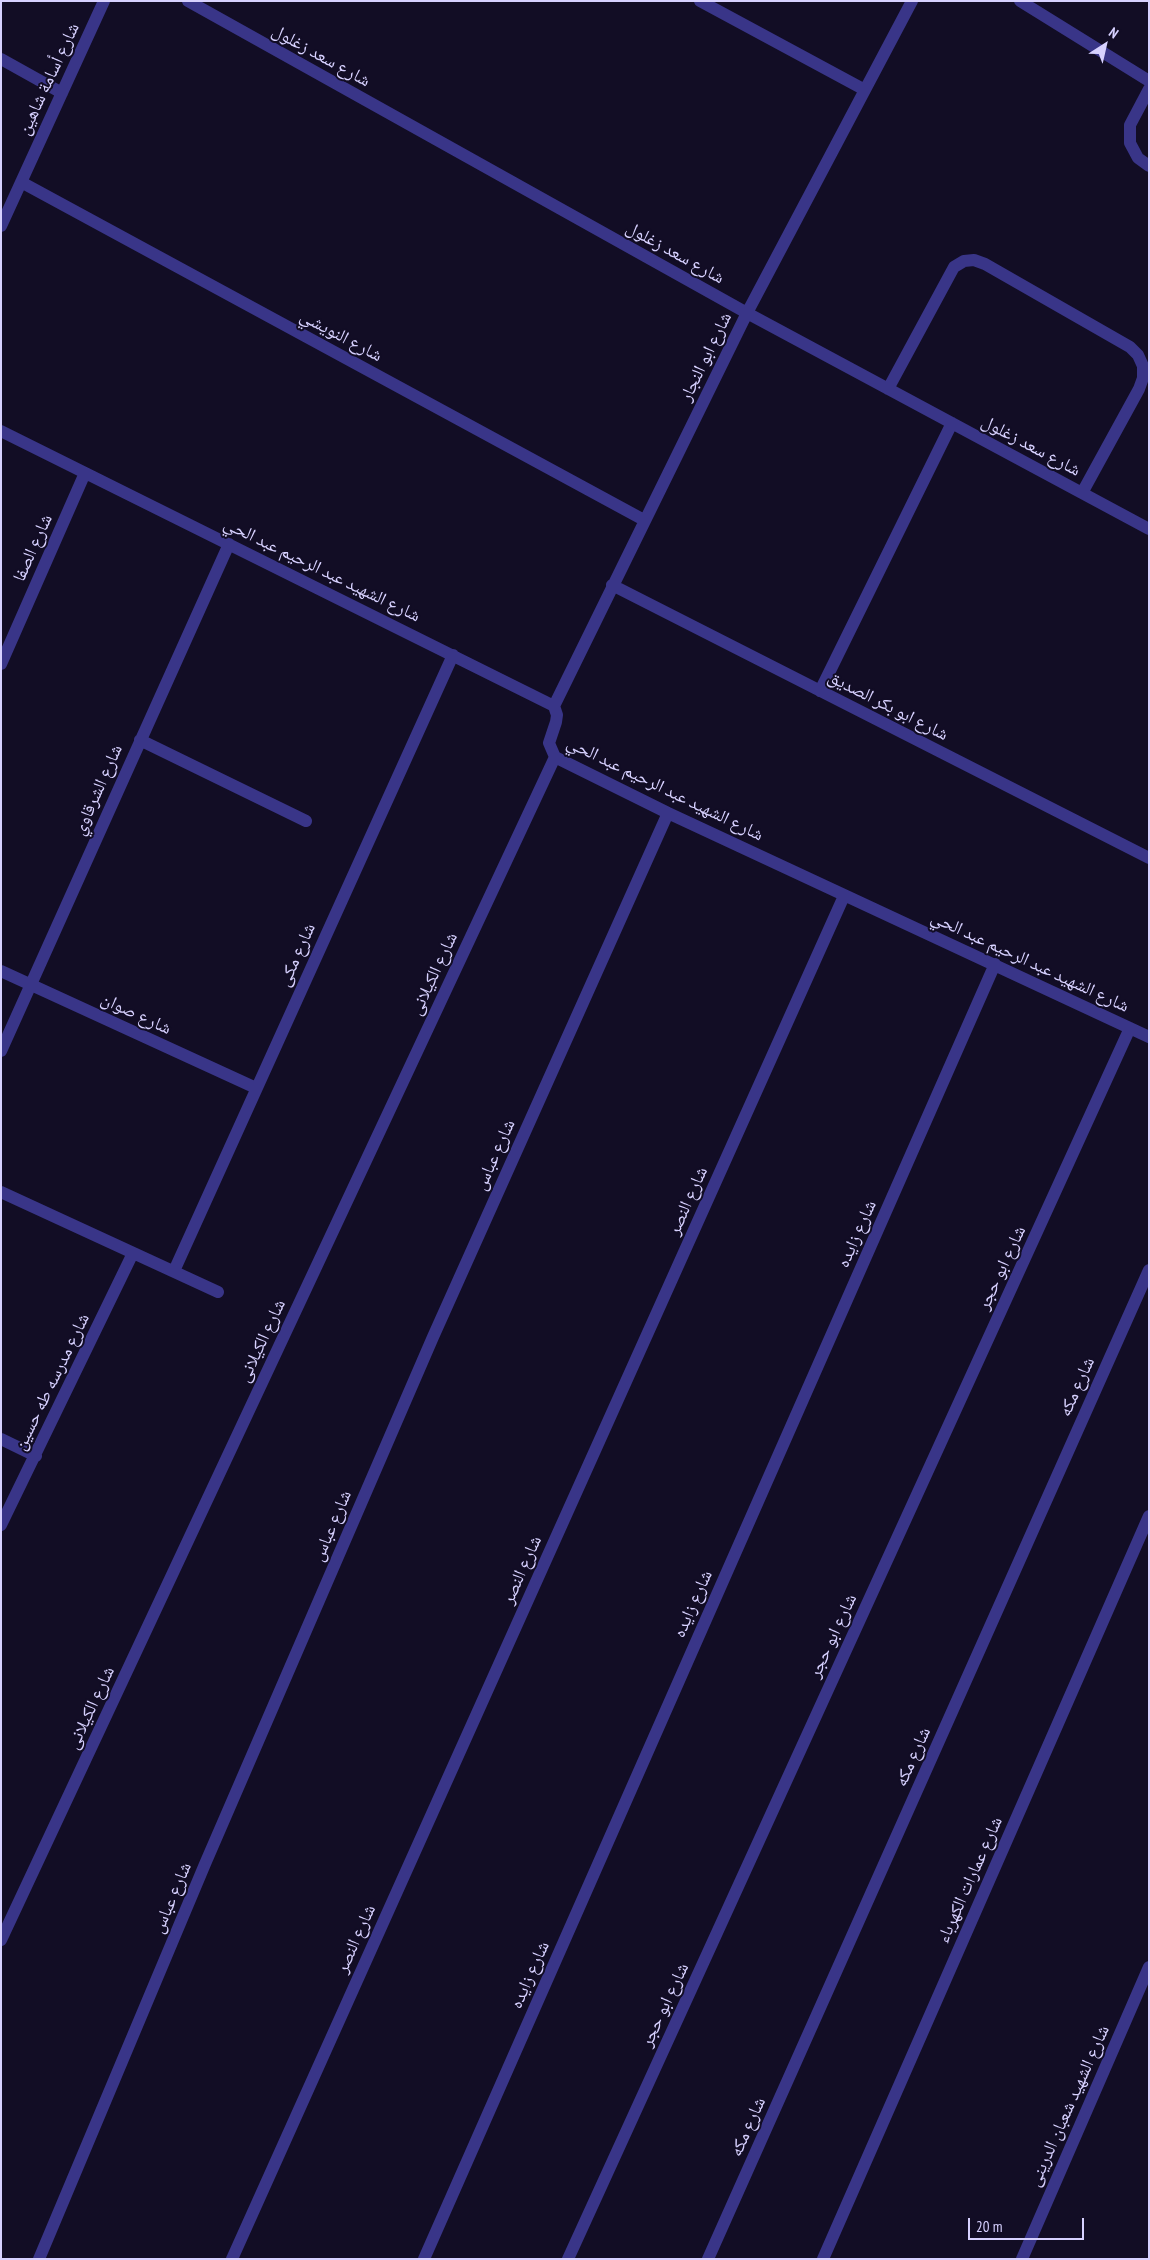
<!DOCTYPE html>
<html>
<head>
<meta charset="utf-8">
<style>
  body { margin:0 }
  #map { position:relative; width:1150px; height:2260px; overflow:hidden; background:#120d25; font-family:"PT Sans Narrow",sans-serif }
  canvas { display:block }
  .frame { position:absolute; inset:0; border:2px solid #d7d1ff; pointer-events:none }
  .north { position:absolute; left:1080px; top:20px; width:50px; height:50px; -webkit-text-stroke:4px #120d25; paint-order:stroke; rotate:35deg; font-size:14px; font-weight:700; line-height:20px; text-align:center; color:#d7d1ff }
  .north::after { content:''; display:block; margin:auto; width:18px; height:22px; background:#d7d1ff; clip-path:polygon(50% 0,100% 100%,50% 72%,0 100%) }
  .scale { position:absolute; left:968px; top:2218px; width:116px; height:22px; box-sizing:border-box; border:2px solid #d7d1ff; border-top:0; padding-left:6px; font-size:15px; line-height:18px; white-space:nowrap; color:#d7d1ff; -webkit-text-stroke:4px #120d25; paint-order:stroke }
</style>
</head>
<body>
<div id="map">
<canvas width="1150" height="2260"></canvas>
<div class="frame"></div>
<div class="north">N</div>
<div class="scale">20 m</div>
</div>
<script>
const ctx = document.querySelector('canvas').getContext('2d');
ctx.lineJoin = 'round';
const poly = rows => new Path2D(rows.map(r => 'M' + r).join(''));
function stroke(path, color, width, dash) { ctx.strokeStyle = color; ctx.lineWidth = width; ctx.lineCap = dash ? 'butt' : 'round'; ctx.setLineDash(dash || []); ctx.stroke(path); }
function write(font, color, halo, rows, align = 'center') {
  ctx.font = font + ' "PT Sans Narrow","Noto Naskh Arabic",sans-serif'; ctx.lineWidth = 4; ctx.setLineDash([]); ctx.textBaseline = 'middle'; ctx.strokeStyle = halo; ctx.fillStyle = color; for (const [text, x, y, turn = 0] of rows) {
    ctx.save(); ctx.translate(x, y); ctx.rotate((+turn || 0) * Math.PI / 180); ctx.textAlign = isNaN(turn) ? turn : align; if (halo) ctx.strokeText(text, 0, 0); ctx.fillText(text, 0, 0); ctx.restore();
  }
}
stroke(poly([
  [188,1,747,313,1149,529],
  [700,1,865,90],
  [1020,1,1149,81],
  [1,59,62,93],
  [1149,89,1130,125,1130,143,1138,158,1149,166],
  [21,182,644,520],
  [1,226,104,1],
  [888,389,954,267,964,261,974,260,985,264,1130,347,1138,355,1143,366,1143,378,1139,389,1082,493],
  [1,431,554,706,557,715,556,722,549,743,555,757,668,813,1149,1037],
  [612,585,1149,858],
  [1,664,85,473],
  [820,691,952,423],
  [554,706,747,313,912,1],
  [140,740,306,821],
  [1,971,256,1088],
  [1,1051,229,544],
  [1,1192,218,1292],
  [174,1271,453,655],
  [1,1439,36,1456],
  [1,1525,133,1253],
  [1,1940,555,757],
  [39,2259,205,1864,433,1337,668,813],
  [232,2259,844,896],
  [424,2259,995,964],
  [568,2259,1130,1028],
  [708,2259,1149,1270],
  [823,2259,1149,1516],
  [1022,2259,1149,1967]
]), '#393588', 12);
write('18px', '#d7d1ff', '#120d25', [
  ["شارع سعد زغلول",321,56,29],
  ["شارع أسامة شاهين",49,79,-65],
  ["شارع سعد زغلول",675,253,29],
  ["شارع النويشي",341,336,28],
  ["شارع ابو النجار",706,357,-64],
  ["شارع سعد زغلول",1031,446,28],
  ["شارع الصفا",33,548,-66],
  ["شارع الشهيد عبد الرحيم عبد الحي",322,570,26],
  ["شارع ابو بكر الصديق",888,706,27],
  ["شارع الشهيد عبد الرحيم عبد الحي",665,789,26],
  ["شارع الشرقاوي",98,790,-66],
  ["شارع مكى",297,955,-66],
  ["شارع الشهيد عبد الرحيم عبد الحي",1030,962,25],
  ["شارع الكيلانى",434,974,-65],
  ["شارع صوان",136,1014,25],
  ["شارع عباس",495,1155,-66],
  ["شارع النصر",688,1201,-66],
  ["شارع زايده",857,1234,-66],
  ["شارع ابو حجر",1002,1268,-65],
  ["شارع الكيلانى",262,1341,-65],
  ["شارع مدرسه طه حسين",52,1382,-64],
  ["شارع مكه",1077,1387,-66],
  ["شارع عباس",332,1526,-67],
  ["شارع النصر",522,1570,-66],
  ["شارع زايده",693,1604,-66],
  ["شارع ابو حجر",833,1636,-65],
  ["شارع الكيلانى",91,1708,-65],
  ["شارع مكه",913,1757,-66],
  ["شارع عمارات الكهرباء",970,1880,-66],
  ["شارع عباس",172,1898,-67],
  ["شارع النصر",356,1939,-66],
  ["شارع زايده",530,1975,-66],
  ["شارع ابو حجر",665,2005,-65],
  ["شارع الشهيد شعبان الدرينى",1069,2106,-66],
  ["شارع مكه",748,2127,-66]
]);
</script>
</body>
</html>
